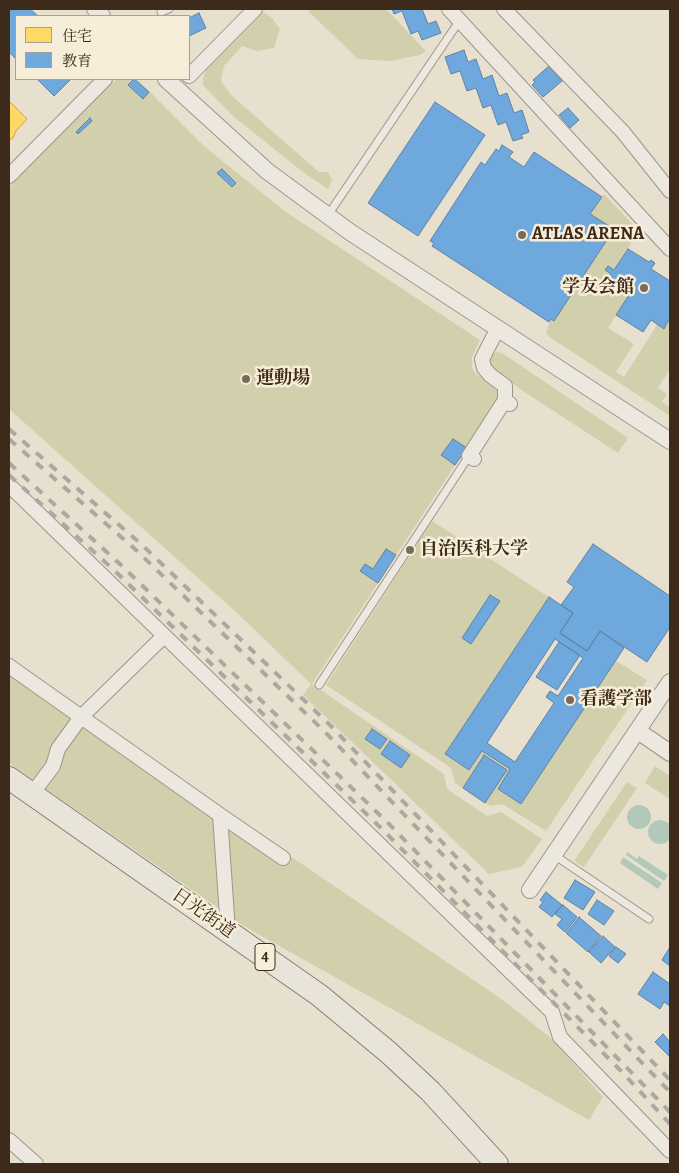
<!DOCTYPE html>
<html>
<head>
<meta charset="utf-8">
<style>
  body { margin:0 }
  #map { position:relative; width:679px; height:1173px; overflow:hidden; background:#e7e0cf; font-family:Alegreya,"Noto Serif JP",serif }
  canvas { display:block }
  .frame { position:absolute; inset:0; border:10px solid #3e2a1a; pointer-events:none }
  .legend { position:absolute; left:15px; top:15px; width:175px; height:65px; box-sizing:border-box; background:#f6eed9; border:1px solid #aca08d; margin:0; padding:6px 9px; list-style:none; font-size:15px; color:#3e2a1a }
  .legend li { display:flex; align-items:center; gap:10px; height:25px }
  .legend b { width:25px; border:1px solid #aca08d }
</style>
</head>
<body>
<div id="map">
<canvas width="679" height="1173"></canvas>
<div class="frame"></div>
<ul class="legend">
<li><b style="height:14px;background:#ffd966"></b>住宅</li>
<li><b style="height:14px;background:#6fa8dc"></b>教育</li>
</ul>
</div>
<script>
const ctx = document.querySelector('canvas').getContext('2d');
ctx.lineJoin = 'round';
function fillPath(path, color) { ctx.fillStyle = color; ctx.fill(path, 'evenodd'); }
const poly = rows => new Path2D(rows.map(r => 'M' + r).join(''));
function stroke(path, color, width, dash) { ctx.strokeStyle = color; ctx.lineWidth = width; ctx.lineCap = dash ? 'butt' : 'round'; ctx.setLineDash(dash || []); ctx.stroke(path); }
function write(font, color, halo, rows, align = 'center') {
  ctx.font = font + ' Alegreya,"Noto Serif JP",serif'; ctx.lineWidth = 5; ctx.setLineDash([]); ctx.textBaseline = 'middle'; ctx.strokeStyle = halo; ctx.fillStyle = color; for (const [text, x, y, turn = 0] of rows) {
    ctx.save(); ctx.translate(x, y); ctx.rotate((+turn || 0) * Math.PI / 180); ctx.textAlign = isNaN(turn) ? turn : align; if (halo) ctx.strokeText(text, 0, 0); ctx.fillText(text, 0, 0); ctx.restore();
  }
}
fillPath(poly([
  [306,9,386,9,426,51,420,55,390,61,358,59],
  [263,12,272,18,280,29,274,48,257,51,242,46,224,66,221,81,231,95,319,172,328,172,332,180,328,189,304,173,233,116,203,85,203,79,206,70],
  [118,79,137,79,205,147,286,212,480,340,472,357,472,368,475,373,497,389,499,398,312,684,444,774,447,789,487,816,501,812,542,839,522,867,489,874,303,695,311,684,235,611,9,409,9,187,110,84],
  [604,194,639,231,614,270,605,270,611,274,629,295,608,328,634,344,616,372,624,377,657,325,664,328,668,321,670,322,670,369,658,388,667,394,662,402,670,407,670,416,548,336,546,332,551,319,554,321,613,229,590,214],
  [497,352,502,353,628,438,618,453,520,389,494,369,489,363,490,356],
  [432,521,549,597,445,755,469,770,482,751,510,769,498,789,521,804,616,661,647,680,546,831,502,804,490,806,455,783,451,768,326,685],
  [9,666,500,998,550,1037,603,1097,589,1120,244,926,9,763],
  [655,766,670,776,670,799,645,783],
  [627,782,637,788,584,867,574,861]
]), '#d2d0ac');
fillPath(poly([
  '627 817a12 12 0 1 1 24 0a12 12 0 1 1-24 0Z',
  '648 832a12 12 0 1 1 24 0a12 12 0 1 1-24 0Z',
  [627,852,637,859,639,856,668,875,664,881,626,855],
  [623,857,662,883,658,889,620,863]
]), '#b2c9ba');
const homes = poly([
  [9,101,27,119,16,131,13,138,9,140,9,101]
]);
fillPath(homes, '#ffd966');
stroke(homes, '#c5a44f', 1);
const schools = poly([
  [9,9,30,9,38,16,16,16,16,59,9,52,9,9],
  [392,9,422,9,428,24,436,21,441,33,422,40,418,31,411,34,402,11,394,14,392,9],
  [199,13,206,28,189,36,189,18,199,13],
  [464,50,468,62,476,59,483,79,492,75,499,96,507,93,514,113,522,110,529,132,521,135,523,138,513,141,506,122,498,125,491,105,483,108,476,88,467,91,460,71,451,74,445,57,464,50],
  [549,66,562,81,543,97,532,85,535,82,533,80,549,66],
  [37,79,71,79,54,96,37,79],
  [134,79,149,92,143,99,128,85,134,79],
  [435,102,485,135,418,236,368,203,435,102],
  [568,108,579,120,570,128,559,115,568,108],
  [90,118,92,121,78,134,76,132,90,118],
  [502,145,513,152,509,157,524,167,534,152,602,197,590,214,614,229,554,321,551,319,549,322,432,246,434,243,430,241,481,162,485,165,496,149,499,151,502,145],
  [222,169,236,183,232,187,217,173,222,169],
  [628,249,649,262,651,260,655,263,651,269,670,281,670,322,668,321,664,329,651,320,643,332,616,315,629,295,607,281,611,274,605,270,608,266,614,270,628,249],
  [453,439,467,448,455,465,441,455,453,439],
  [593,544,670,596,670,627,647,662,600,631,587,651,560,633,573,613,561,605,574,587,567,582,593,544],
  [386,549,396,555,378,583,360,571,365,564,373,569,386,549],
  [490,595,500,601,471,644,462,638,490,595],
  [549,597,573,613,560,633,587,651,600,631,624,648,521,804,498,789,510,769,482,751,469,770,445,754,549,597],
  [555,639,583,658,558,696,550,691,546,697,554,703,515,762,487,743,555,639],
  [559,642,580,655,557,690,536,677,559,642],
  [372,729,387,739,380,749,365,739,372,729],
  [390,741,410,755,401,768,381,754,390,741],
  [484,755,507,770,485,803,463,788,484,755],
  [575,880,595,892,583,910,564,898,575,880],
  [546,892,562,905,552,917,539,907,543,902,540,900,546,892],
  [597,900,614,911,604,925,588,914,597,900],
  [563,905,577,917,565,932,557,925,562,919,555,914,563,905],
  [579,917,601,936,588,952,566,933,579,917],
  [603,936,615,947,601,963,589,952,603,936],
  [616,947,626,954,618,963,609,956,616,947],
  [670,947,670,966,662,960,670,947],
  [653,972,670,984,670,1006,664,1002,660,1009,638,994,653,972],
  [663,1034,670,1042,670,1057,655,1042,663,1034]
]);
fillPath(schools, '#6fa8dc');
stroke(schools, '#6082a2', 1);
const service = poly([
  [161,12,169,9],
  [328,215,460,20],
  [319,685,469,456],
  [554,855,649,919]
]);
const minor = poly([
  [449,9,670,249],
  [504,9,623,132,670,191],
  [189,76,255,9],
  [9,176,105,79],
  [498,328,482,359,484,368,490,375,505,386,505,400,510,404],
  [474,459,469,456,505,400],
  [9,485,552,1012,560,1037,670,1151],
  [9,666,220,815,228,931],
  [32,794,53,766,58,749,81,717,164,636],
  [220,815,283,858],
  [9,1140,36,1164]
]);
const tertiary = poly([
  [95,9,102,16],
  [166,79,267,171,350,232,670,441],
  [638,731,670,753],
  [530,890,670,682]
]);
const trunk = poly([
  [9,778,319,995,388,1052,430,1091,497,1164]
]);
stroke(service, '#9c958a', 9);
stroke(minor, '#9c958a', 16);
stroke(tertiary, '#9c958a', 18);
stroke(trunk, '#837c72', 24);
stroke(service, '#ece8df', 7);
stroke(minor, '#ece8df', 14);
stroke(tertiary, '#ece8df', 16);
stroke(trunk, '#e9e4da', 22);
stroke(poly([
  [9,429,141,544,331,726,670,1080],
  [9,439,136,550,325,732,670,1092],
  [9,463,121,565,387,822,670,1112],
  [9,475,115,571,381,828,622,1072,670,1124]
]), '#aca89f', 4, [9, 9]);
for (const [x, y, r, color] of [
  [522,235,5,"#796a59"],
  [644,288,5,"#796a59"],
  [246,379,5,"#796a59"],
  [410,550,5,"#796a59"],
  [570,700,5,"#796a59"]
]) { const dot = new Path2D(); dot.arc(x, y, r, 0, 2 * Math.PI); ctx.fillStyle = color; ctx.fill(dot); stroke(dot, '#f6eed9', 2); }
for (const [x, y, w] of [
  [265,957,20]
]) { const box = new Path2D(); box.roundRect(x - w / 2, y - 13.5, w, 27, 4); ctx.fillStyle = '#f6eed9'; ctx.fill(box); stroke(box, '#3e2a1a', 1); }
write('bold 16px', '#3e2a1a', null, [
  ["4",265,957]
]);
write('bold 18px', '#3e2a1a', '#f6eed9', [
  ["ATLAS ARENA",532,235],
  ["学友会館",634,288,"right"],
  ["運動場",256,379],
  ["自治医科大学",420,550],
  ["看護学部",580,700]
], 'left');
write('18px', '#3e2a1a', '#f6eed9', [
  ["日光街道",203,914,35]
]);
</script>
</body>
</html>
